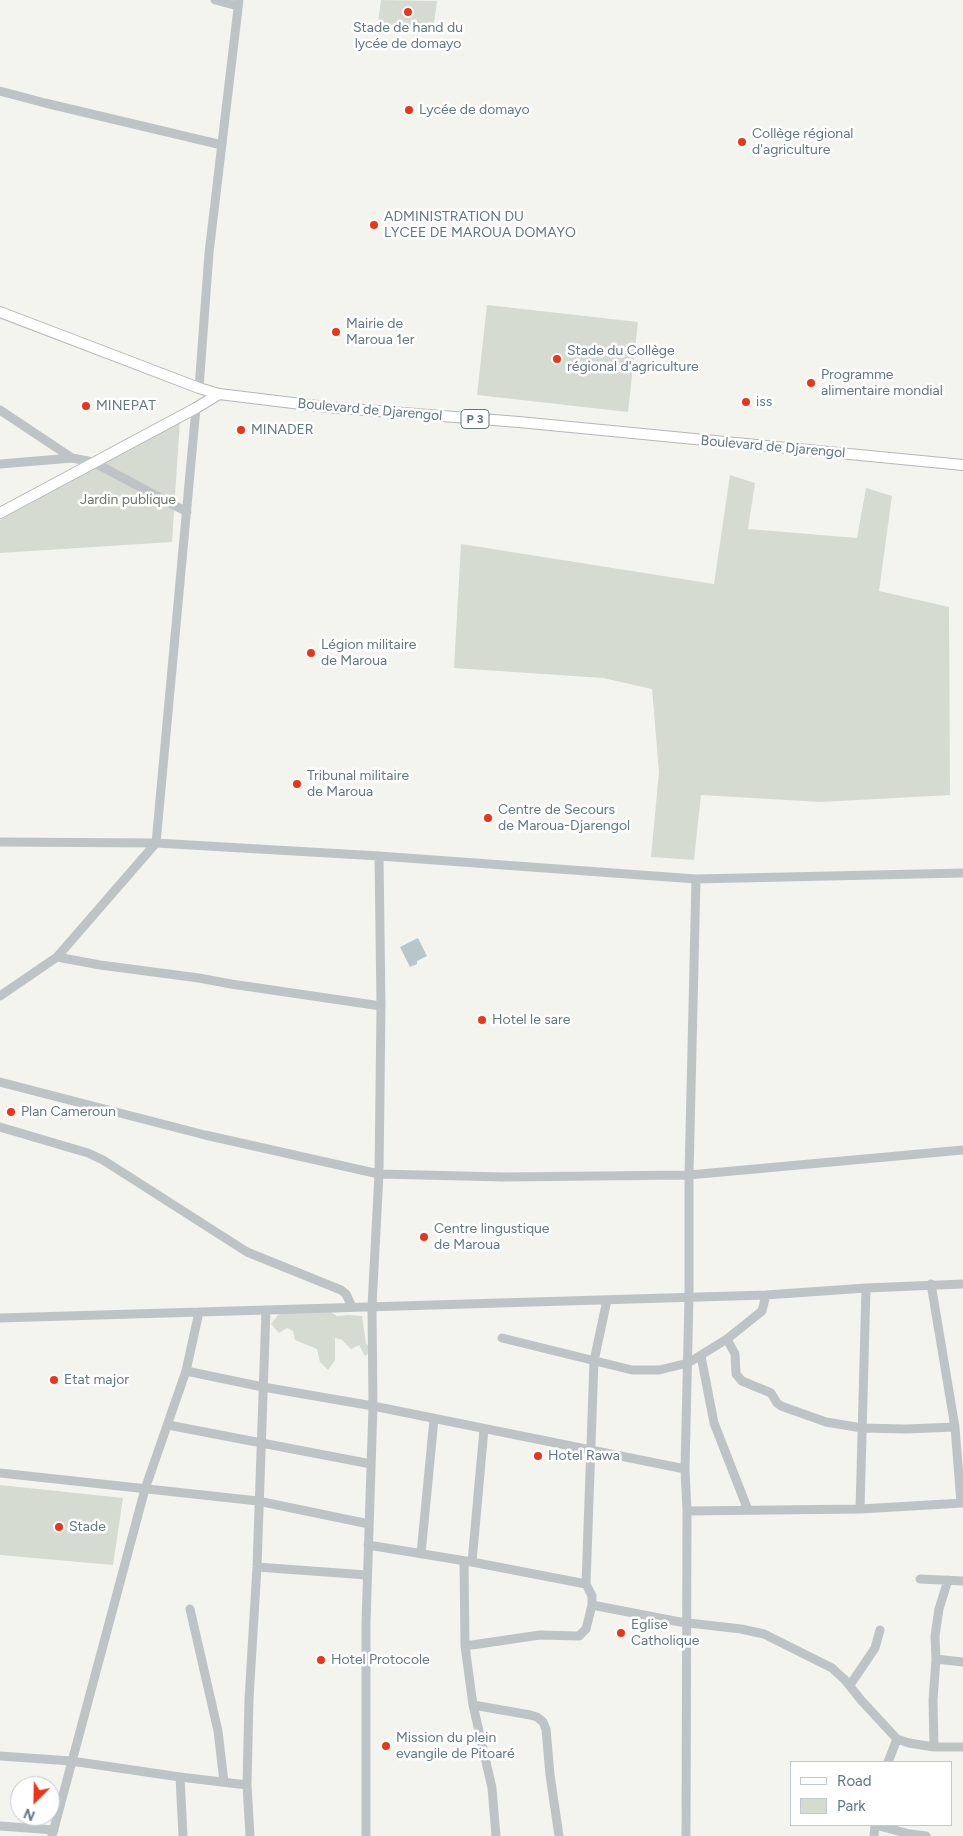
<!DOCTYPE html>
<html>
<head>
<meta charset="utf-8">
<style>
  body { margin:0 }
  #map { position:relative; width:963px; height:1836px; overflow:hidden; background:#f4f4ef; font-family:Figtree,sans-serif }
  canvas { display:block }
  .legend { position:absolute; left:790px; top:1761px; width:162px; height:65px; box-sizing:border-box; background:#fff; border:1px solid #c0c9cd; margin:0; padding:6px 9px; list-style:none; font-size:15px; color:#617782 }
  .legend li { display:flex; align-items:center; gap:10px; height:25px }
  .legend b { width:25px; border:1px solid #c0c9cd }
  .north { position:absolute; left:10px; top:1776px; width:50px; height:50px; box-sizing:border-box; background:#fff; border:1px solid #c0c9cd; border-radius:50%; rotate:203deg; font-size:14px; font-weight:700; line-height:20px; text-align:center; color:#617782 }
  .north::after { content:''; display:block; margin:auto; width:18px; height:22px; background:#eb3418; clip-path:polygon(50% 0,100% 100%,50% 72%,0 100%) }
</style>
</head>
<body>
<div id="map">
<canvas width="963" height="1836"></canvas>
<ul class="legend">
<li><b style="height:6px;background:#fff"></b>Road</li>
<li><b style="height:14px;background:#d5dbd0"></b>Park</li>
</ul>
<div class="north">N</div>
</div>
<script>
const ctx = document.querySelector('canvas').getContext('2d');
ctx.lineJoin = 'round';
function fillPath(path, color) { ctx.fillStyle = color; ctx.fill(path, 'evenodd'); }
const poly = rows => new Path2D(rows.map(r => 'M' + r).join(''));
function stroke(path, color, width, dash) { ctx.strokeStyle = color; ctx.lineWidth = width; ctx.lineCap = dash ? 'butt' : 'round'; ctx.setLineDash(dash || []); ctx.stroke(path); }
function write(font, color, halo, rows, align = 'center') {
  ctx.font = font + ' Figtree,sans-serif'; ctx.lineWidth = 5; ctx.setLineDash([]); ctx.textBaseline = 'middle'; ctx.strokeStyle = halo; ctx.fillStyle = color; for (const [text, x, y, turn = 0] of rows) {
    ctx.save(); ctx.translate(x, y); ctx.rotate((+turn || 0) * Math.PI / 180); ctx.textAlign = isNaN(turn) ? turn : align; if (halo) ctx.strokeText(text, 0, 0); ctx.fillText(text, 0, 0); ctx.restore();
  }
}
fillPath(poly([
  [381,0,437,1,433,31,378,23],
  [487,305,638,322,628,412,477,395],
  [180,420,172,542,0,553,0,520],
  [730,475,755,483,748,529,857,538,866,488,892,496,879,591,949,607,950,795,821,802,701,795,694,860,651,857,659,772,652,689,603,678,454,668,461,544,714,584],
  [324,1308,337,1316,348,1315,362,1316,366,1343,372,1350,365,1356,359,1345,351,1349,342,1340,335,1338,335,1360,328,1370,320,1362,317,1349,295,1340,293,1331,287,1328,279,1333,271,1324,283,1309],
  [0,1485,123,1498,113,1565,0,1555]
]), '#d5dbd0');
fillPath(poly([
  [418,938,427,956,417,961,417,964,410,967,400,947]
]), '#b7c6ca');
const major = poly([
  [0,312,199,388,219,394,326,407,519,422,963,465],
  [0,513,196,408,219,394]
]);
stroke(major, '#b2b7ba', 12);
stroke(poly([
  [215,0,238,6],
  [0,91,45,103,222,145],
  [199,388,209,253,239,0],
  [0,410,72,458,93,462,187,512],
  [0,464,72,458],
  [0,842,156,843,379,856,696,879,963,873],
  [57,957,100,965,199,978,231,984,381,1006],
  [0,996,57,957,156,843,196,408],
  [0,1082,205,1135,379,1174,504,1177,689,1175,963,1150],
  [0,1127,88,1153,103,1160,247,1252,341,1290,346,1294,352,1307],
  [931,1284,955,1427,961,1503],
  [607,1300,594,1361,586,1584,592,1596,592,1605,680,1622,741,1629,764,1634,832,1668,845,1680,861,1700,897,1739,909,1743,934,1747,963,1747],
  [0,1318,766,1295,866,1288,963,1284],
  [502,1338,632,1370,659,1370,688,1363,727,1339,762,1311,766,1295],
  [727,1339,735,1354,736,1374,742,1381,771,1393,777,1403,781,1406,826,1422,862,1428,906,1429,955,1427],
  [701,1356,714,1423,748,1510],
  [186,1371,263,1387,373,1406,685,1469],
  [168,1425,371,1464],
  [0,1473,258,1501,369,1524],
  [860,1509,866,1288],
  [687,1511,860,1509,963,1503],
  [368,1545,472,1562,586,1584],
  [421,1554,434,1419],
  [464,1561,465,1646,473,1705,492,1788,496,1836],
  [472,1562,484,1429],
  [257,1567,367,1575],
  [920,1579,963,1581],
  [190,1609,218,1731,224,1782],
  [465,1646,540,1635,579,1636,586,1629,592,1605],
  [936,1659,963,1662],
  [850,1685,875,1648,880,1630],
  [473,1705,530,1715,537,1717,543,1722,546,1729,550,1775,559,1836],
  [934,1747,933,1700,936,1659,935,1636,939,1609,948,1580],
  [0,1756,71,1761,180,1777,247,1785],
  [888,1762,897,1739],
  [180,1777,183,1836],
  [875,1825,910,1834,926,1836],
  [0,1826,54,1830],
  [52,1836,145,1489,186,1371,199,1312],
  [250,1836,247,1785,249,1699,257,1567,266,1310],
  [366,1836,366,1623,373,1406,372,1306,379,1174,381,1006,379,856],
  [686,1836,687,1511,685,1469,689,1297,689,1175,696,879],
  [874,1836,875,1825]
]), '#bec4c6', 9);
stroke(major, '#fff', 10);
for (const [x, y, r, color] of [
  [408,12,5,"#eb3418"],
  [409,110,5,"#eb3418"],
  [742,142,5,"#eb3418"],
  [374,225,5,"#eb3418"],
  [336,332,5,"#eb3418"],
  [557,359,5,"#eb3418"],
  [811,383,5,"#eb3418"],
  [746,402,5,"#eb3418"],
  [86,406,5,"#eb3418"],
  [241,430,5,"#eb3418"],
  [311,653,5,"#eb3418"],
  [297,784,5,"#eb3418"],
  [488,818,5,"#eb3418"],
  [482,1020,5,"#eb3418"],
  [11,1112,5,"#eb3418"],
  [424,1237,5,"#eb3418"],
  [54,1380,5,"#eb3418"],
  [538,1456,5,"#eb3418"],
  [59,1527,5,"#eb3418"],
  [621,1633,5,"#eb3418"],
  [321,1660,5,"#eb3418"],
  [386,1746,5,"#eb3418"]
]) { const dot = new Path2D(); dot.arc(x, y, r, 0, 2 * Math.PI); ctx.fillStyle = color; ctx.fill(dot); stroke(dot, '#fff', 2); }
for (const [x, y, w] of [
  [475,419,28]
]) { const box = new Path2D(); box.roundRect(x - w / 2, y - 9.5, w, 19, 4); ctx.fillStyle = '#fff'; ctx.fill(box); stroke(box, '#617782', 1); }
write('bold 12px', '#617782', null, [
  ["P 3",475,419]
]);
write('14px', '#617782', '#fff', [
  ["Stade de hand du",408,28,"center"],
  ["lycée de domayo",408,44,"center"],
  ["Lycée de domayo",419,110],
  ["Collège régional",752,134],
  ["d'agriculture",752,150],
  ["ADMINISTRATION DU",384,217],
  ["LYCEE DE MAROUA DOMAYO",384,233],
  ["Mairie de",346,324],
  ["Maroua 1er",346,340],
  ["Stade du Collège",567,351],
  ["régional d'agriculture",567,367],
  ["Programme",821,375],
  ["alimentaire mondial",821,391],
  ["iss",756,402],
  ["MINEPAT",96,406],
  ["MINADER",251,430],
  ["Légion militaire",321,645],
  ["de Maroua",321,661],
  ["Tribunal militaire",307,776],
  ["de Maroua",307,792],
  ["Centre de Secours",498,810],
  ["de Maroua-Djarengol",498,826],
  ["Hotel le sare",492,1020],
  ["Plan Cameroun",21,1112],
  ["Centre lingustique",434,1229],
  ["de Maroua",434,1245],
  ["Etat major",64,1380],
  ["Hotel Rawa",548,1456],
  ["Stade",69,1527],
  ["Eglise",631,1625],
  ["Catholique",631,1641],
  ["Hotel Protocole",331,1660],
  ["Mission du plein",396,1738],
  ["evangile de Pitoaré",396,1754]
], 'left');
write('14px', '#617782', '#fff', [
  ["Boulevard de Djarengol",370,410,5],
  ["Boulevard de Djarengol",773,447,5]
]);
write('14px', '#687960', '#fff', [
  ["Jardin publique",128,500]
]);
</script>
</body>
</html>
